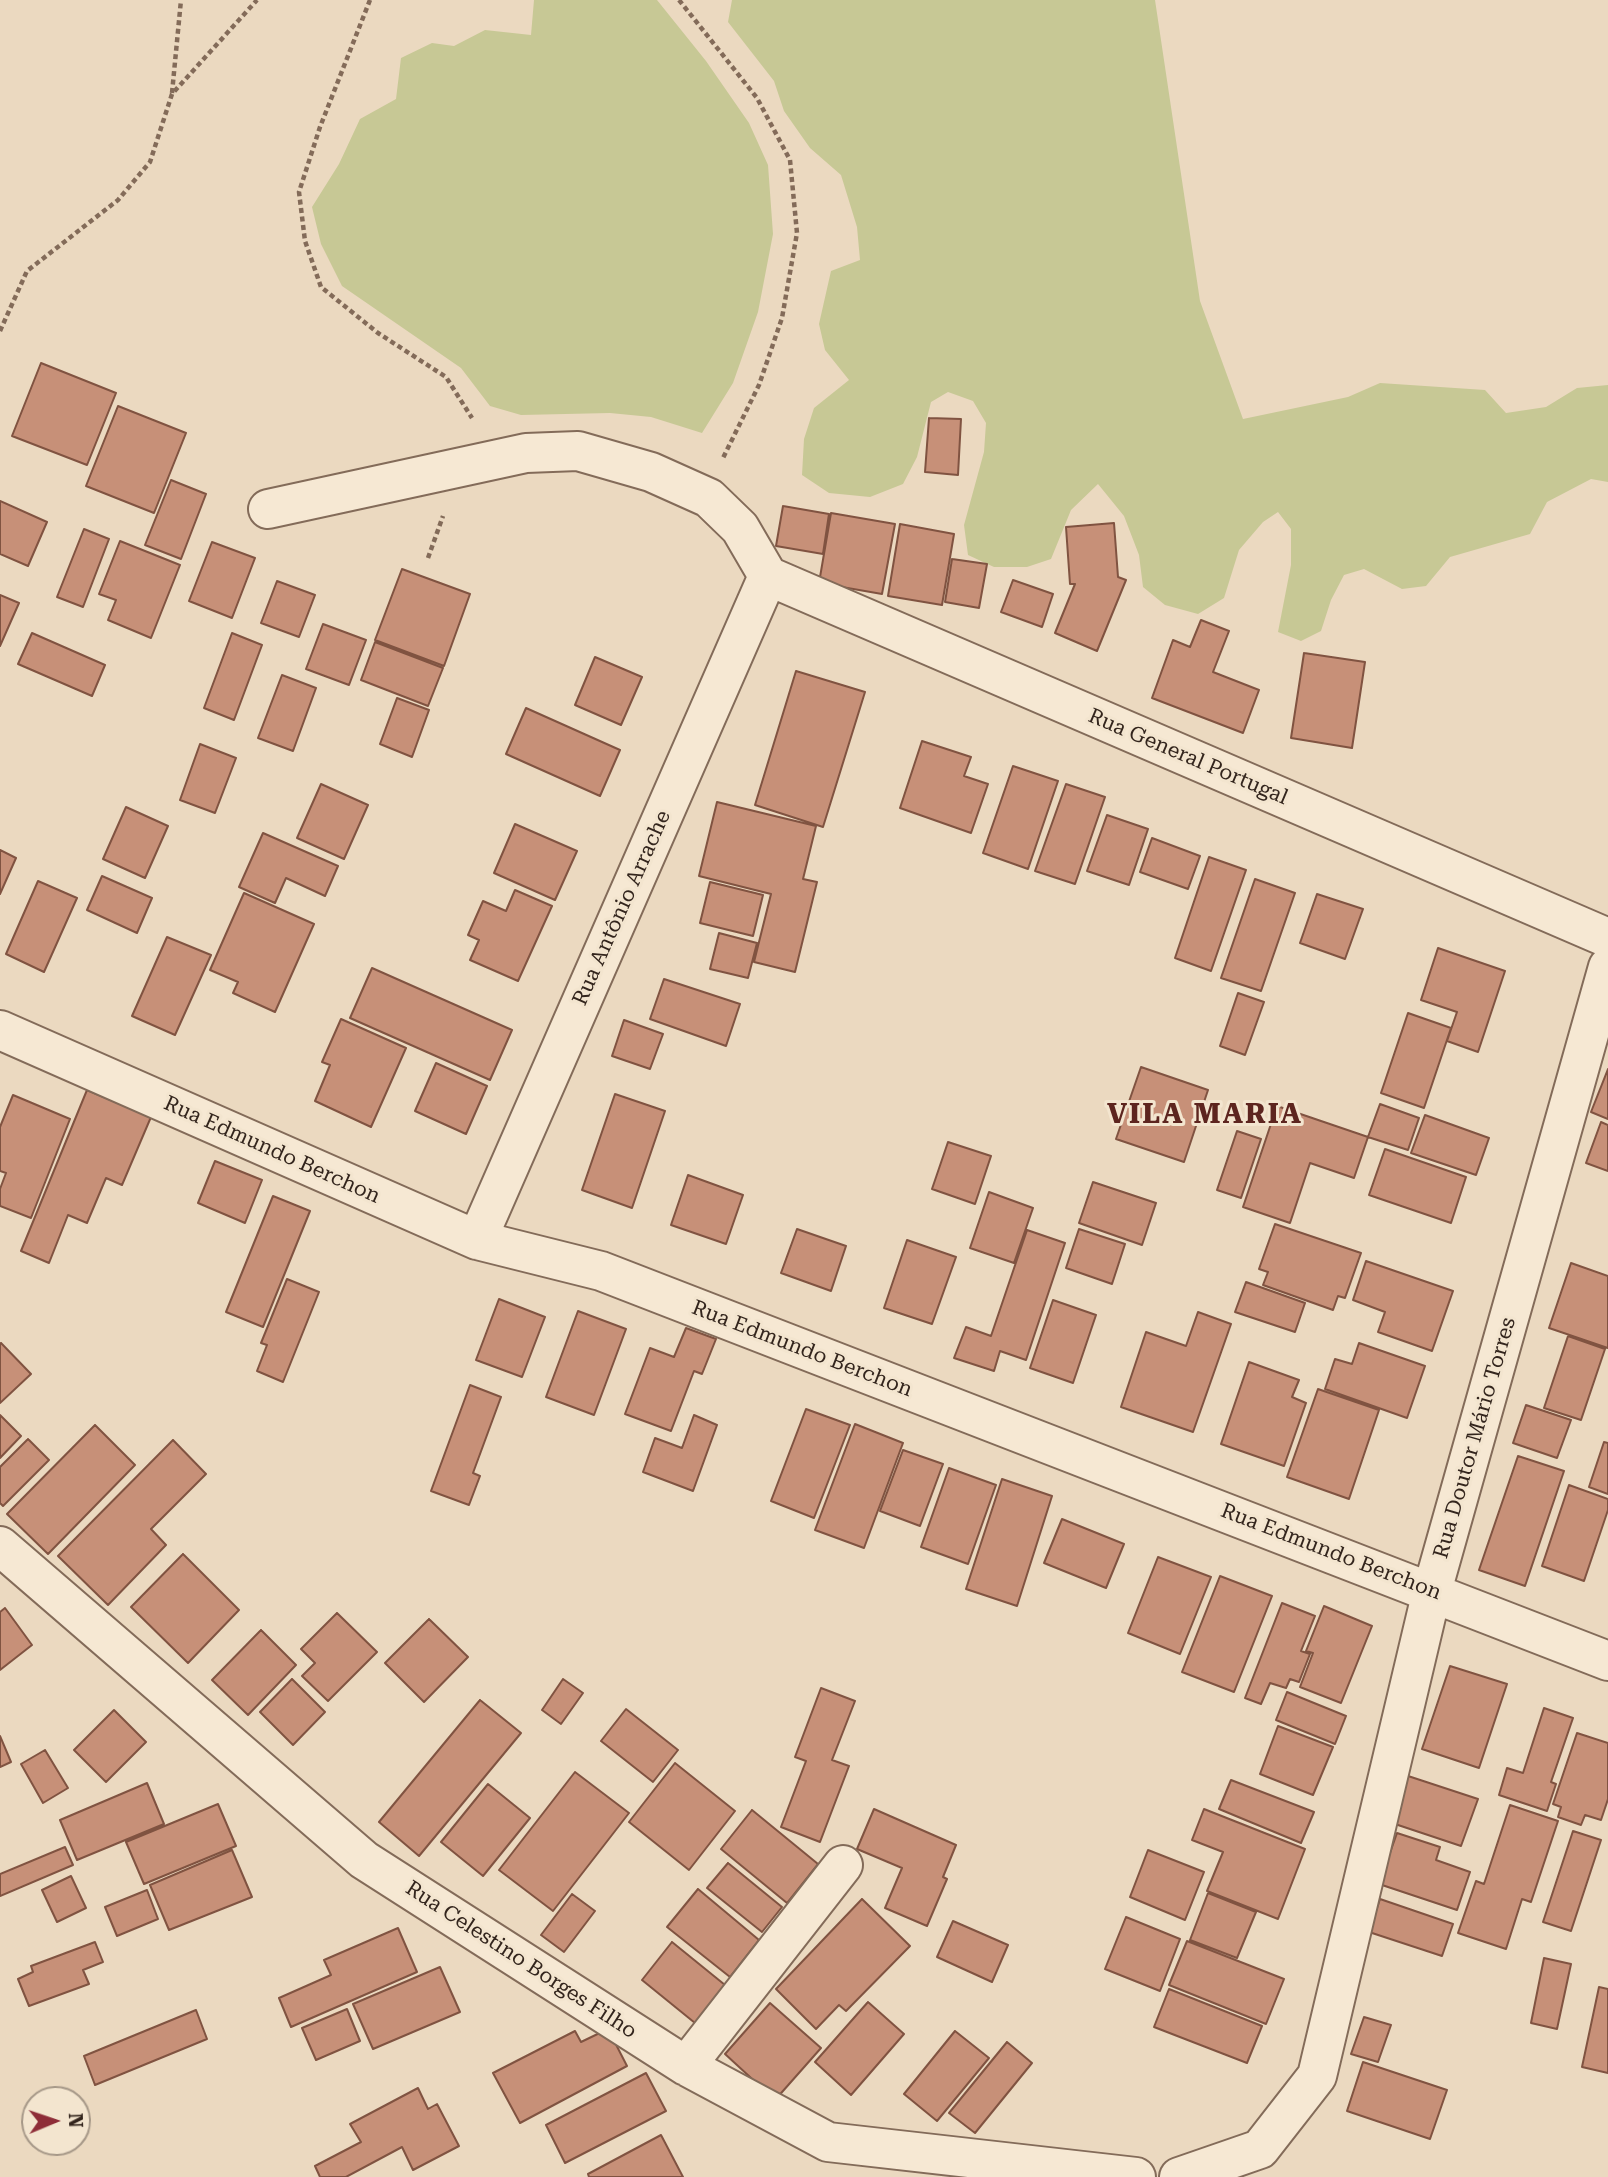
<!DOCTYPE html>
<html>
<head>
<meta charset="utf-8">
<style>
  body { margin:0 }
  #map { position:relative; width:1608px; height:2177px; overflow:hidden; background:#ebd9c0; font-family:"Roboto Serif",serif }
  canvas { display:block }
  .north { position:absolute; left:21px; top:2086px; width:70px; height:70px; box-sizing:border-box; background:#f3e5cf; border:2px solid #a69888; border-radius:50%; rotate:88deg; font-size:19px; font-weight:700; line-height:28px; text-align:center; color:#33251d }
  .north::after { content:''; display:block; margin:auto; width:24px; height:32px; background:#8e2d38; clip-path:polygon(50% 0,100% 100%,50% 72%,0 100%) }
</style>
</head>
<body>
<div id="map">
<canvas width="1608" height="2177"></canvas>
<div class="north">N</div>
</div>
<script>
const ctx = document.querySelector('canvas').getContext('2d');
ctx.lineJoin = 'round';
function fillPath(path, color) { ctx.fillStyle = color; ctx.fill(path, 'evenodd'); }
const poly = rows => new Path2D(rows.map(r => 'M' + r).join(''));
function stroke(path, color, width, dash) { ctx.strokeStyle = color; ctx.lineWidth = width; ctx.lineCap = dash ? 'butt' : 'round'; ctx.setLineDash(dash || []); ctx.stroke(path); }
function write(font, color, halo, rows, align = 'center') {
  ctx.font = font + ' "Roboto Serif",serif'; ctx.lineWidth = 6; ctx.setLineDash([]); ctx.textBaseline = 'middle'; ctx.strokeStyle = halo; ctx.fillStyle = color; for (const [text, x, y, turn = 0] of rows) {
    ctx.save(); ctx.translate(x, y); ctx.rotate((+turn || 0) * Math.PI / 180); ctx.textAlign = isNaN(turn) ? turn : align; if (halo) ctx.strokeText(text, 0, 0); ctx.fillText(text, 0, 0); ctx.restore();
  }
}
fillPath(poly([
  [534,0,657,0,706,61,749,123,768,165,773,234,758,312,733,383,702,433,651,417,610,413,521,415,490,406,461,368,342,286,321,244,312,207,339,164,360,119,396,99,401,58,432,43,454,46,485,30,531,35],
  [732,0,1155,0,1200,301,1243,419,1348,397,1380,383,1485,390,1506,413,1546,407,1577,388,1608,385,1608,482,1591,479,1547,502,1530,534,1450,557,1426,586,1402,589,1364,569,1344,575,1331,600,1321,631,1301,641,1278,632,1291,565,1291,529,1278,512,1263,522,1239,550,1224,598,1198,614,1165,605,1143,587,1139,555,1124,516,1098,484,1071,510,1051,559,1027,567,994,567,968,555,964,525,984,452,986,423,973,401,948,392,931,402,917,457,903,484,870,497,829,493,802,475,804,439,814,408,849,380,825,350,819,324,831,271,860,260,857,227,841,175,810,148,784,111,774,81,728,22]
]), '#c7c895');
const building = poly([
  [41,363,116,393,87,465,12,436,41,363],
  [118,406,186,433,154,513,86,486,118,406],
  [929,418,961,419,958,475,925,472,929,418],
  [171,480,206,494,181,559,145,545,171,480],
  [0,501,47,522,28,566,0,554,0,501],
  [783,506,829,514,823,554,776,546,783,506],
  [831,513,895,524,882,594,819,583,831,513],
  [1114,523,1118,577,1126,580,1097,651,1055,633,1075,584,1070,584,1066,527,1114,523],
  [900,524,954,534,942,605,888,596,900,524],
  [84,529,109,539,83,607,57,597,84,529],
  [120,541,180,565,151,638,108,620,116,600,99,594,120,541],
  [212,542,255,558,232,618,189,601,212,542],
  [952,559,987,564,979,608,945,602,952,559],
  [402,569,470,594,444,666,375,640,402,569],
  [1013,580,1053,594,1042,627,1001,612,1013,580],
  [277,581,315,595,299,637,261,623,277,581],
  [0,595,19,603,0,646,0,595],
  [1201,620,1229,631,1213,672,1259,690,1243,733,1152,698,1173,640,1190,647,1201,620],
  [323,624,366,640,349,685,306,669,323,624],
  [32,633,105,665,92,696,18,664,32,633],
  [232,633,262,645,234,720,204,708,232,633],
  [375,642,443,668,428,706,361,680,375,642],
  [1304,653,1365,662,1352,748,1291,738,1304,653],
  [595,657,642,677,621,725,575,705,595,657],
  [796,671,865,692,823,827,755,805,796,671],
  [282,675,316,688,293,751,258,738,282,675],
  [397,698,429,710,412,757,380,744,397,698],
  [526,708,620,750,600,796,506,754,526,708],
  [922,741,971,757,964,776,988,784,971,833,900,808,922,741],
  [200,744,236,758,215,813,180,800,200,744],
  [1013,766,1058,781,1028,869,983,853,1013,766],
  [321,784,368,805,344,859,297,838,321,784],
  [1066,784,1105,797,1075,884,1035,871,1066,784],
  [717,802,816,826,803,879,817,882,795,972,754,962,771,894,699,876,717,802],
  [126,807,168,826,145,878,103,859,126,807],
  [1107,815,1148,829,1129,885,1087,871,1107,815],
  [515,824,577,851,555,900,494,873,515,824],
  [263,833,338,866,325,896,286,878,275,903,239,887,263,833],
  [1152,838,1200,856,1188,889,1140,872,1152,838],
  [0,850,16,858,0,894,0,850],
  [1209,857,1246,870,1211,971,1175,958,1209,857],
  [102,876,152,898,137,933,87,910,102,876],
  [1255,879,1295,893,1261,991,1221,978,1255,879],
  [38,881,77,898,44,972,6,954,38,881],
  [710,882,763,895,753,936,700,923,710,882],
  [515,890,552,906,518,981,470,960,479,940,468,935,483,901,506,911,515,890],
  [244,893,314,924,275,1012,233,993,238,982,210,970,244,893],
  [1317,894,1363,909,1345,959,1300,943,1317,894],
  [719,933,757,943,748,978,710,969,719,933],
  [167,937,211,955,175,1035,132,1016,167,937],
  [1438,948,1505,971,1478,1052,1447,1041,1457,1012,1421,1000,1438,948],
  [372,968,512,1030,490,1080,350,1018,372,968],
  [664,979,740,1004,726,1046,650,1019,664,979],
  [1238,993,1264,1002,1245,1055,1220,1046,1238,993],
  [1408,1013,1451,1028,1424,1108,1381,1093,1408,1013],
  [341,1019,406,1048,371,1127,315,1101,330,1065,322,1062,341,1019],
  [624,1020,663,1034,650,1069,612,1056,624,1020],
  [436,1063,487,1086,466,1134,415,1111,436,1063],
  [1141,1067,1208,1090,1184,1162,1116,1139,1141,1067],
  [1608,1069,1608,1119,1591,1112,1608,1069],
  [87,1090,151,1117,122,1185,106,1178,87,1223,68,1215,49,1263,21,1251,87,1090],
  [615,1094,665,1111,632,1208,582,1190,615,1094],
  [13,1095,70,1119,31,1218,0,1206,0,1189,6,1173,0,1171,0,1127,13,1095],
  [1380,1104,1419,1118,1408,1150,1368,1137,1380,1104],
  [1277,1106,1368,1137,1354,1178,1310,1163,1290,1223,1243,1207,1277,1106],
  [1425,1115,1489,1138,1476,1175,1411,1153,1425,1115],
  [1601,1122,1608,1125,1608,1171,1586,1163,1601,1122],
  [1237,1131,1261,1139,1241,1198,1217,1190,1237,1131],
  [948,1142,991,1156,975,1204,932,1189,948,1142],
  [1385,1149,1466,1177,1451,1223,1369,1195,1385,1149],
  [215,1161,262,1180,245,1223,198,1203,215,1161],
  [688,1175,743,1195,726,1244,671,1225,688,1175],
  [1093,1182,1156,1203,1142,1245,1079,1223,1093,1182],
  [989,1192,1033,1208,1014,1263,970,1248,989,1192],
  [273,1196,310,1211,263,1327,226,1312,273,1196],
  [1275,1224,1361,1253,1345,1298,1338,1296,1333,1310,1263,1285,1268,1272,1259,1269,1275,1224],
  [797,1229,846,1246,831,1291,781,1273,797,1229],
  [1079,1229,1125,1244,1112,1284,1066,1268,1079,1229],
  [1027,1230,1065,1243,1026,1360,1000,1351,994,1371,954,1358,966,1327,991,1336,1027,1230],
  [907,1240,956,1257,932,1324,884,1308,907,1240],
  [1366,1261,1453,1291,1432,1351,1378,1332,1385,1312,1353,1300,1366,1261],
  [1571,1263,1608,1276,1608,1348,1549,1328,1571,1263],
  [287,1279,319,1292,283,1382,257,1371,267,1345,261,1343,287,1279],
  [1246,1282,1305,1303,1295,1332,1235,1312,1246,1282],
  [499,1299,545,1317,522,1377,476,1360,499,1299],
  [1053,1300,1096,1315,1073,1383,1030,1368,1053,1300],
  [578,1311,626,1329,594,1415,546,1397,578,1311],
  [1198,1312,1231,1324,1193,1432,1121,1407,1146,1332,1186,1346,1198,1312],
  [686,1328,716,1339,702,1374,694,1371,671,1431,625,1414,650,1348,674,1357,686,1328],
  [1568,1336,1605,1349,1581,1420,1544,1408,1568,1336],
  [1,1343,31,1374,0,1403,0,1344,1,1343],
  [1359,1343,1425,1366,1407,1418,1325,1389,1335,1359,1352,1364,1359,1343],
  [1249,1362,1299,1380,1292,1397,1306,1403,1284,1466,1221,1444,1249,1362],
  [470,1385,501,1397,473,1473,480,1476,469,1505,431,1491,470,1385],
  [1318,1389,1379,1410,1349,1499,1287,1477,1318,1389],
  [1526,1405,1571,1420,1557,1458,1513,1443,1526,1405],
  [806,1409,850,1425,814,1518,771,1501,806,1409],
  [0,1415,21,1436,0,1458,0,1415],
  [694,1415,717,1425,693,1491,643,1472,655,1438,682,1448,694,1415],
  [855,1424,903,1443,864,1548,815,1530,855,1424],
  [95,1425,135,1465,48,1554,7,1514,95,1425],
  [28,1439,49,1460,3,1506,0,1503,0,1467,28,1439],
  [173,1440,206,1474,151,1529,166,1545,108,1605,58,1556,173,1440],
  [1604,1442,1608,1443,1608,1494,1589,1487,1604,1442],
  [903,1450,943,1464,920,1526,880,1511,903,1450],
  [1518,1456,1564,1471,1525,1586,1479,1570,1518,1456],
  [949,1468,996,1485,968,1564,921,1547,949,1468],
  [1002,1479,1052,1496,1017,1606,966,1589,1002,1479],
  [1569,1485,1608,1499,1608,1510,1584,1581,1542,1566,1569,1485],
  [1062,1519,1124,1544,1106,1588,1044,1563,1062,1519],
  [183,1554,239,1610,188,1663,131,1607,183,1554],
  [1158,1557,1211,1577,1180,1654,1128,1633,1158,1557],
  [1220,1576,1272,1596,1234,1692,1182,1672,1220,1576],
  [1282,1603,1315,1616,1301,1651,1310,1654,1299,1682,1290,1679,1286,1688,1270,1683,1261,1704,1245,1698,1282,1603],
  [1324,1606,1372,1626,1341,1703,1300,1687,1313,1653,1306,1651,1324,1606],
  [5,1608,32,1645,0,1670,0,1612,5,1608],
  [337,1613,377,1652,328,1701,302,1676,315,1663,301,1649,337,1613],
  [429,1619,468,1657,424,1702,385,1663,429,1619],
  [261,1630,296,1665,248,1715,212,1680,261,1630],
  [1450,1666,1507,1684,1479,1768,1422,1749,1450,1666],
  [292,1679,325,1712,293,1745,260,1712,292,1679],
  [563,1679,583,1693,561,1724,542,1710,563,1679],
  [821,1688,855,1701,832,1760,849,1766,820,1842,781,1827,806,1761,795,1757,821,1688],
  [1287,1692,1346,1716,1335,1744,1276,1720,1287,1692],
  [480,1700,521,1733,419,1856,379,1822,480,1700],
  [1544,1708,1573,1718,1551,1782,1556,1784,1547,1811,1499,1795,1507,1768,1523,1773,1544,1708],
  [626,1709,678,1750,653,1782,601,1741,626,1709],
  [114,1710,146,1742,106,1782,74,1750,114,1710],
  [1278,1726,1333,1747,1313,1795,1260,1774,1278,1726],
  [1577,1733,1608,1743,1608,1799,1601,1820,1585,1815,1581,1825,1558,1817,1561,1807,1553,1804,1577,1733],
  [0,1736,11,1762,0,1767,0,1736],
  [45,1750,68,1788,43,1803,21,1764,45,1750],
  [675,1763,735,1811,689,1870,629,1822,675,1763],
  [575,1772,629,1813,553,1911,499,1870,575,1772],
  [1405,1775,1478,1799,1461,1846,1389,1822,1405,1775],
  [1231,1780,1314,1812,1301,1843,1219,1809,1231,1780],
  [147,1783,164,1824,77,1860,60,1820,147,1783],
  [488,1784,530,1818,483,1876,441,1842,488,1784],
  [218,1804,236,1846,144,1884,126,1842,218,1804],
  [1510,1805,1558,1821,1531,1902,1522,1899,1506,1949,1458,1933,1476,1881,1484,1884,1510,1805],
  [874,1809,956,1845,943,1877,947,1879,927,1926,885,1908,902,1868,857,1849,874,1809],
  [1204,1809,1305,1849,1278,1919,1207,1891,1223,1852,1192,1840,1204,1809],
  [752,1810,818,1864,787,1903,721,1849,752,1810],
  [1573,1831,1601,1840,1571,1931,1543,1922,1573,1831],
  [1397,1833,1440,1847,1436,1860,1470,1872,1457,1910,1379,1884,1397,1833],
  [65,1847,73,1865,0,1896,0,1874,65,1847],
  [232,1850,252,1897,169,1930,150,1885,232,1850],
  [1148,1850,1204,1872,1185,1920,1130,1897,1148,1850],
  [728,1863,782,1907,762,1932,707,1888,728,1863],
  [71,1876,86,1908,57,1922,42,1890,71,1876],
  [698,1889,759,1940,730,1977,667,1927,698,1889],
  [147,1890,158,1919,117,1936,105,1907,147,1890],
  [1208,1893,1256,1912,1237,1958,1190,1940,1208,1893],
  [572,1894,595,1911,564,1952,541,1935,572,1894],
  [862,1899,910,1946,846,2011,839,2005,816,2029,776,1989,862,1899],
  [1380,1899,1453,1924,1442,1956,1369,1932,1380,1899],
  [1126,1917,1180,1939,1160,1991,1105,1969,1126,1917],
  [953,1921,1008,1945,992,1982,937,1957,953,1921],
  [398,1928,417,1972,291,2027,279,1998,331,1975,324,1960,398,1928],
  [1187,1941,1284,1979,1266,2024,1169,1985,1187,1941],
  [95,1942,103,1962,83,1970,89,1984,29,2006,18,1979,33,1972,31,1966,95,1942],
  [672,1942,725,1985,695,2023,642,1980,672,1942],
  [1544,1958,1571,1964,1557,2029,1531,2023,1544,1958],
  [440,1967,460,2012,373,2049,353,2004,440,1967],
  [1599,1987,1608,1989,1608,2073,1582,2067,1599,1987],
  [1169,1989,1262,2026,1247,2063,1154,2027,1169,1989],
  [868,2002,904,2034,851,2095,815,2062,868,2002],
  [770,2003,821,2048,775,2100,725,2054,770,2003],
  [347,2009,360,2041,316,2060,302,2028,347,2009],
  [196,2010,207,2039,95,2085,84,2056,196,2010],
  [1364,2017,1391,2025,1378,2062,1351,2054,1364,2017],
  [608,2029,627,2066,520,2123,493,2073,575,2031,581,2042,608,2029],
  [955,2031,989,2058,937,2121,904,2094,955,2031],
  [1007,2042,1032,2063,975,2133,949,2113,1007,2042],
  [1363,2062,1447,2090,1430,2139,1347,2111,1363,2062],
  [646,2073,666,2111,565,2163,546,2125,646,2073],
  [418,2088,428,2109,437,2104,459,2146,413,2170,402,2147,346,2177,320,2177,315,2166,361,2142,350,2124,418,2088],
  [661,2135,683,2177,589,2177,588,2174,661,2135]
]);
fillPath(building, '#c79078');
stroke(building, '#805341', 2);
const minor = poly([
  [268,509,526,453,578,451,651,472,709,498,740,528,768,576],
  [768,576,1608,938],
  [0,1030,477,1240,601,1271,1608,1661],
  [477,1240,768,576],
  [0,1546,364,1860,686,2066,828,2142,1136,2177],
  [686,2066,843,1865],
  [1179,2177,1260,2149,1317,2076,1432,1591,1608,967]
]);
stroke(minor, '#836b59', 42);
stroke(poly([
  [370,0,320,127,299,192,305,241,321,287,378,333,446,377,472,418],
  [679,0,757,98,790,160,797,233,782,318,759,385,723,458],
  [172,93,181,0],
  [0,331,27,271,118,200,150,162,172,94,257,0],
  [428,558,443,516]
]), '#836b59', 4.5, [5, 3.5]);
stroke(minor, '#f6e8d3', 38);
write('21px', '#33251d', '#f3e5cf', [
  ["Rua General Portugal",1188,757,23],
  ["Rua Antônio Arrache",622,908,-66],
  ["Rua Edmundo Berchon",272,1150,24],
  ["Rua Edmundo Berchon",802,1349,21],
  ["Rua Doutor Mário Torres",1475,1438,-74],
  ["Rua Edmundo Berchon",1331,1552,21],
  ["Rua Celestino Borges Filho",521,1960,33]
]);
ctx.letterSpacing = '2px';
write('bold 28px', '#5d251f', '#f3e5cf', [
  ["VILA MARIA",1205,1115]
]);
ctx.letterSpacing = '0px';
</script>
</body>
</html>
